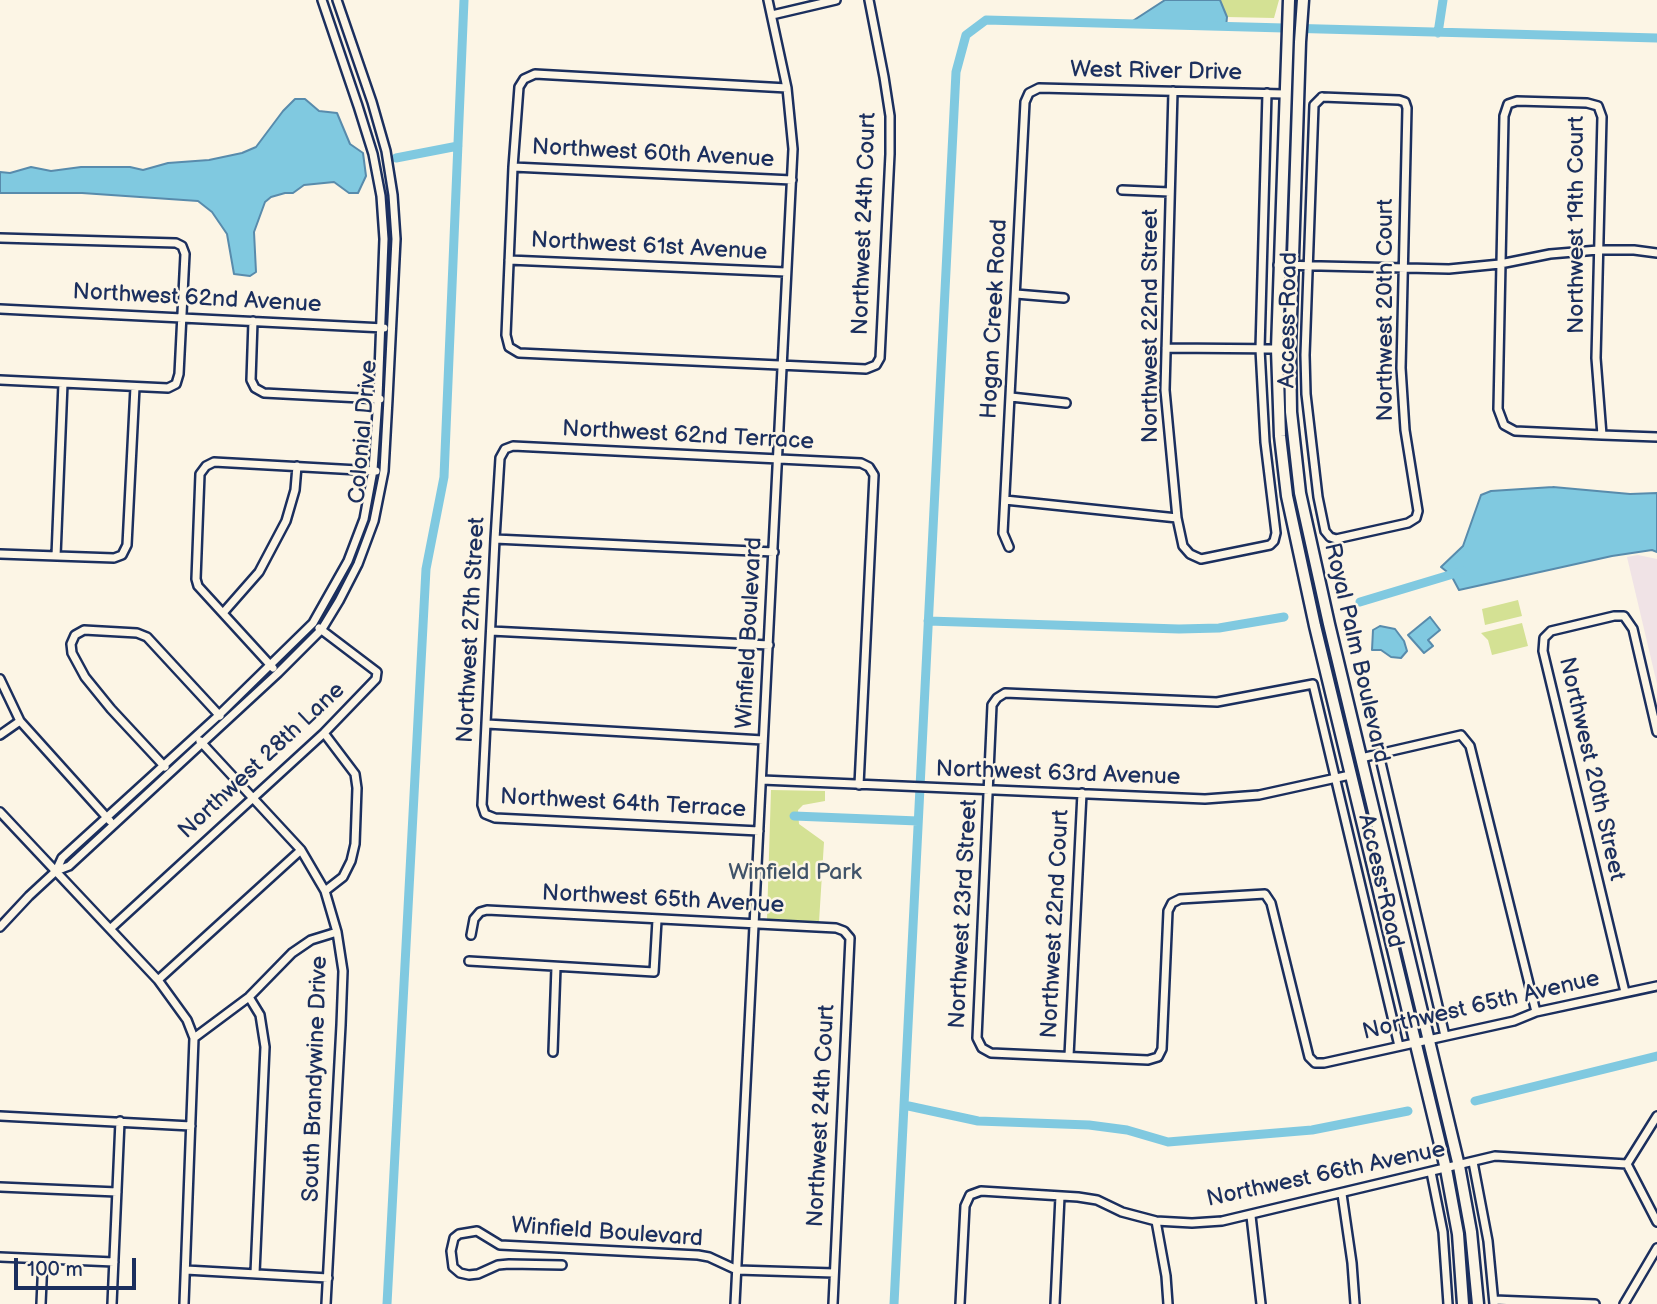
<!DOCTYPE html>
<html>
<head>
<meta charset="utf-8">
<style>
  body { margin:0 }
  #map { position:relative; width:1657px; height:1304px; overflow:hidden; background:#fcf5e5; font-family:"Balsamiq Sans",sans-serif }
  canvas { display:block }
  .scale { position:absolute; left:14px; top:1258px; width:122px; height:32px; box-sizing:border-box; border:4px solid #1b2f5e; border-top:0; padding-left:9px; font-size:21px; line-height:24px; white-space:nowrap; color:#1b2f5e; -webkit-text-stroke:5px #fcf5e5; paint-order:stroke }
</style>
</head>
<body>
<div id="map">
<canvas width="1657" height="1304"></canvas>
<div class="scale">100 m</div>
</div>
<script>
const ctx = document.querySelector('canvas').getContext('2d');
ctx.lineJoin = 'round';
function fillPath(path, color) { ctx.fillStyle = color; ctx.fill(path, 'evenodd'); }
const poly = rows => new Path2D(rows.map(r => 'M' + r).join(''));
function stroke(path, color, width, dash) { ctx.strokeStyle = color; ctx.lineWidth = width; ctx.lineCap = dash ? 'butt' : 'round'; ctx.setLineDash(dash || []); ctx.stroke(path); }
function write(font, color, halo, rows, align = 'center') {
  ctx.font = font + ' "Balsamiq Sans",sans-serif'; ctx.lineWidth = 5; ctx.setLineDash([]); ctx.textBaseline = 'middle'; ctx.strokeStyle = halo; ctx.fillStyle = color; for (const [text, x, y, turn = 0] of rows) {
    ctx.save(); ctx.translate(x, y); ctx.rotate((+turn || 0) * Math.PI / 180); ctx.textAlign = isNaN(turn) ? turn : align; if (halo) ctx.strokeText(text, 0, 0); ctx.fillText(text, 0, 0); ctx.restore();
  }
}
fillPath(poly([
  [1638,555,1657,559,1657,684,1627,557]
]), '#f0e3e6');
fillPath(poly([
  [1220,0,1279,0,1274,18,1227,17],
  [1518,600,1522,616,1485,625,1482,609],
  [1522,623,1528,646,1492,655,1488,640,1481,633],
  [771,790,825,791,825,801,803,805,798,810,799,824,824,842,819,922,767,919]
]), '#d4e194');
const water = poly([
  [1165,0,1220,0,1227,17,1226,27,1128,24,1165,0],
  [295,99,305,99,319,111,337,113,350,144,363,153,366,176,358,193,349,193,334,182,304,185,293,193,285,193,271,197,265,202,254,232,256,272,250,276,234,274,227,234,212,212,198,201,82,193,0,193,0,172,10,173,31,167,51,171,81,167,130,167,143,170,168,163,209,160,242,153,256,147,283,111,295,99],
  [1553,487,1630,494,1657,493,1657,552,1652,550,1612,556,1459,590,1451,575,1441,567,1463,546,1481,495,1491,491,1553,487],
  [1430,617,1440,630,1428,640,1433,646,1424,653,1408,635,1430,617],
  [1380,626,1395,629,1404,641,1407,651,1401,658,1391,657,1381,650,1372,650,1373,630,1380,626]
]);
fillPath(water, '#80c9e0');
stroke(water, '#588bac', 2);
stroke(poly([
  [1438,33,1443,0],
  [396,158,458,146],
  [1360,602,1463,571],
  [928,621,1179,629,1219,628,1284,617],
  [794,816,918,821],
  [1475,1101,1657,1056],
  [904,1105,978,1121,1089,1125,1127,1130,1168,1142,1312,1130,1408,1111],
  [387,1304,426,569,444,477,464,0],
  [894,1304,956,72,966,35,986,20,1657,38]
]), '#80c9e0', 9);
const street = poly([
  [772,15,836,0],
  [787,88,535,74,524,79,519,87,513,167,506,335,509,347,519,353,866,369,876,365,880,358,890,154,890,116,884,77,869,0],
  [1173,91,1165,390,1177,518,1183,546,1190,554,1201,559,1270,545,1274,541,1276,533,1265,442,1260,349,1267,93],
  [1322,97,1399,100,1405,102,1407,108,1401,368,1405,430,1418,511,1416,518,1408,523,1336,539,1330,537,1325,531,1318,497,1306,394,1305,355,1314,105,1322,97],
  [513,167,792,180],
  [1122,190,1170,192],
  [0,238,176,243,182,246,185,254,179,374,176,384,168,388,0,380],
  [509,260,786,272],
  [1278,265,1449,269,1500,264,1550,254,1598,250,1634,250,1657,253],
  [1016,294,1064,298],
  [0,309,384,328],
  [253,321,251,380,255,388,264,393,380,399],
  [1166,348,1290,349],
  [1011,397,1066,403],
  [1602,435,1596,358,1602,117,1598,106,1587,103,1517,101,1508,104,1504,116,1498,409,1504,425,1515,431,1602,435,1657,437],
  [1005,500,1177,518],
  [495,539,774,552],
  [1009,547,1003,533,1025,102,1029,93,1039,88,1284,94],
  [0,554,114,558,122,555,127,545,135,387],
  [56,556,63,383],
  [223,613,259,572,286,521,295,490,297,466],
  [491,631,769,645],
  [273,668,198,586,196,579,200,474,206,466,214,462,376,471],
  [0,679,20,721,110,821],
  [487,724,763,740],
  [324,733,355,774,357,788,355,844,351,861,343,877,325,891],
  [0,735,20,721],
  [200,741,301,850,325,891,337,932,343,971,341,1025,326,1304],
  [1379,754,1445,1036],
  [1361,758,1461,735,1470,746,1536,1012],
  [165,767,111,709,85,677,72,653,71,644,75,635,84,630,137,633,147,637,220,716],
  [762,780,1205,799,1259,795,1350,775],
  [0,812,158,980,187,1020,194,1038,184,1304],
  [759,831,495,818,485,814,482,805,495,539,500,458,505,449,513,446,861,463,869,467,874,475,859,785],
  [56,871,62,858,219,715,313,623,348,561,364,519,373,470,378,398,384,239,381,196,373,154,358,106,322,0],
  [0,927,29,896,56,871,69,866,278,673,322,629,339,601,358,564,374,521,384,471,388,399,396,239,393,195,386,151,372,102,337,0],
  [110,929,324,733,376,679,377,672,319,628],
  [471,935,474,919,480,912,487,910,836,928,844,931,850,938,833,1304],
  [469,961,654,972,657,920],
  [158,980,301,850],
  [1625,992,1543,651,1544,638,1551,631,1614,616,1624,616,1633,629,1657,732],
  [249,997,260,1015,265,1047,255,1273],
  [194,1038,249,997,292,953,311,940,337,932],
  [1399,1046,1313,684,1217,702,1005,693,997,698,992,705,977,1038,982,1048,991,1053,1148,1060,1158,1057,1162,1049,1168,911,1172,903,1180,899,1265,894,1271,903,1309,1057,1315,1063,1324,1063,1514,1021,1536,1012,1657,986],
  [553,1052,556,967],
  [1069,1056,1082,793],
  [0,1116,191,1126],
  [1473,1162,1488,1241,1494,1304],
  [1627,1164,1657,1116],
  [1431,1172,1443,1232,1448,1304],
  [0,1187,117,1192],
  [1342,1194,1352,1263,1355,1304],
  [1251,1216,1261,1304],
  [1156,1221,1166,1276,1168,1304],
  [0,1257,114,1262],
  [562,1265,509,1264,498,1265,478,1274,469,1275,460,1273,453,1267,451,1251,454,1238,459,1234,477,1231,500,1245,698,1255,709,1257,737,1270,834,1273],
  [186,1270,328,1278],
  [1494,1300,1595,1304],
  [41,1304,43,1259],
  [112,1304,120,1121],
  [735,1304,793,149,787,88,768,0],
  [960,1304,965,1206,970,1195,981,1191,1078,1197,1097,1200,1122,1212,1156,1221,1192,1223,1222,1221,1495,1156,1627,1164,1657,1222],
  [1055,1304,1060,1196],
  [1624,1304,1657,1248]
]);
const secondary = poly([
  [1289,0,1277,349,1280,436,1287,496,1315,626,1446,1169,1458,1234,1463,1304],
  [1303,0,1300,42,1290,349,1291,412,1300,493,1329,624,1459,1166,1471,1232,1478,1304]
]);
stroke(street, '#1b2f5e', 12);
stroke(secondary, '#1b2f5e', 15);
stroke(street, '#fcf5e5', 7);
stroke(secondary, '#fcf5e5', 10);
write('23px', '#1b2f5e', '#fcf5e5', [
  ["West River Drive",1156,72,1],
  ["Northwest 60th Avenue",653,154,3],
  ["Northwest 24th Court",865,224,-88],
  ["Northwest 19th Court",1577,225,-90],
  ["Northwest 61st Avenue",649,247,3],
  ["Northwest 62nd Avenue",197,299,3],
  ["Northwest 20th Court",1386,310,-90],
  ["Hogan Creek Road",995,319,-87],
  ["Access Road",1289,320,-89],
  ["Northwest 22nd Street",1151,326,-90],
  ["Colonial Drive",364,432,-85],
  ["Northwest 62nd Terrace",688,436,3],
  ["Northwest 27th Street",472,630,-87],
  ["Winfield Boulevard",750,633,-87],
  ["Royal Palm Boulevard",1356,653,77],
  ["Northwest 28th Lane",262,761,-43],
  ["Northwest 20th Street",1591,769,77],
  ["Northwest 63rd Avenue",1058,774,2],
  ["Northwest 64th Terrace",623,804,3],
  ["Access Road",1380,881,77],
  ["Northwest 65th Avenue",663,900,3],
  ["Northwest 23rd Street",964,914,-87],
  ["Northwest 22nd Court",1056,924,-87],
  ["Northwest 65th Avenue",1481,1006,-13],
  ["South Brandywine Drive",316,1079,-88],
  ["Northwest 24th Court",822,1116,-87],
  ["Northwest 66th Avenue",1326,1175,-12],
  ["Winfield Boulevard",607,1233,4]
]);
write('23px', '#405369', '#fcf5e5', [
  ["Winfield Park",795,873]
]);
</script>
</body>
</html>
